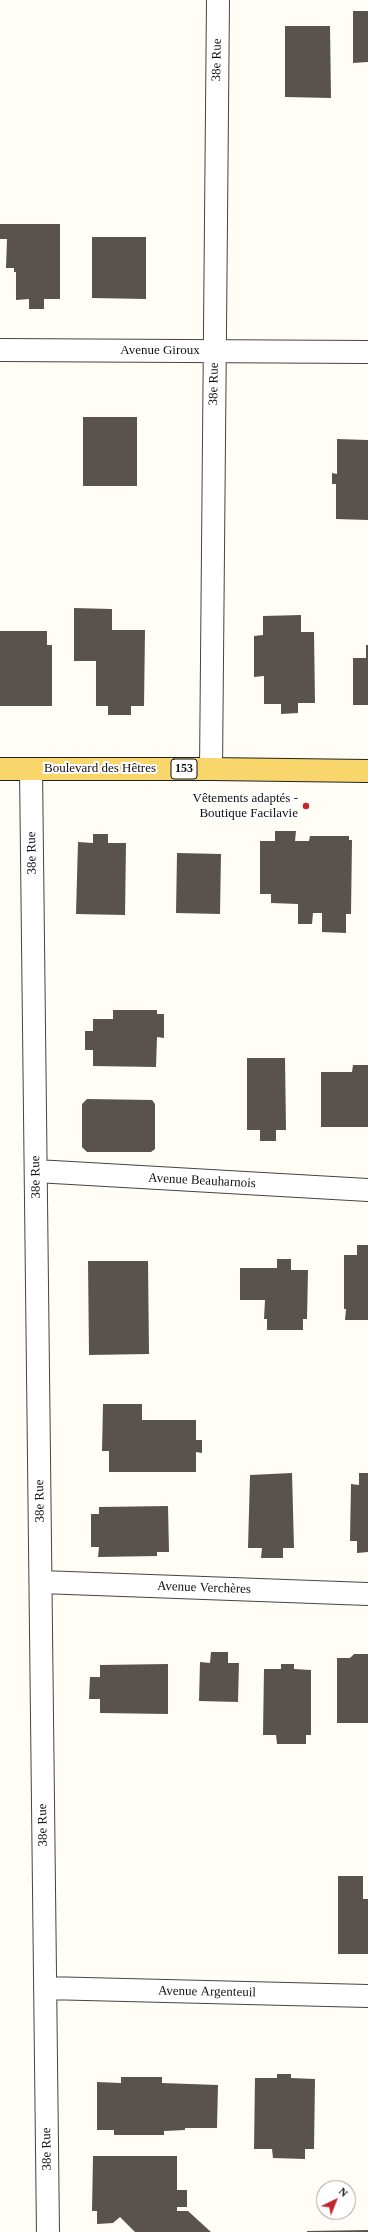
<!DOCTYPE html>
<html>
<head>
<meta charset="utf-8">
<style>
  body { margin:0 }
  #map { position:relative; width:368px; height:2232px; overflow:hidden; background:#fffdf5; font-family:"Times New Roman",serif }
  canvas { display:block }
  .north { position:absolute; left:316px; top:2180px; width:40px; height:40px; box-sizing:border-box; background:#fff; border:1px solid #a0a0a0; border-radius:50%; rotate:43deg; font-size:11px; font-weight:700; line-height:16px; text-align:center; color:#111 }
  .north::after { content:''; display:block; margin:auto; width:14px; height:18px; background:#c4262e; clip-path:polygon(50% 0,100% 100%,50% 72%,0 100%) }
</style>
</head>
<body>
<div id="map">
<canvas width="368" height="2232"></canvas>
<div class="north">N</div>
</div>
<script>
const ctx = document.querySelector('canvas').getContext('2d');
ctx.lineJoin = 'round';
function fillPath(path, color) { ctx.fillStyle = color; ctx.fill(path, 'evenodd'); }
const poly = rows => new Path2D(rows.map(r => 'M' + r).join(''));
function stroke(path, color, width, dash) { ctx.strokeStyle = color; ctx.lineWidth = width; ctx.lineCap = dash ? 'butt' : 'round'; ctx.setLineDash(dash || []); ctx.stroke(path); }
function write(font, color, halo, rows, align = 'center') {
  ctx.font = font + ' "Times New Roman",serif'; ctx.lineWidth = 4; ctx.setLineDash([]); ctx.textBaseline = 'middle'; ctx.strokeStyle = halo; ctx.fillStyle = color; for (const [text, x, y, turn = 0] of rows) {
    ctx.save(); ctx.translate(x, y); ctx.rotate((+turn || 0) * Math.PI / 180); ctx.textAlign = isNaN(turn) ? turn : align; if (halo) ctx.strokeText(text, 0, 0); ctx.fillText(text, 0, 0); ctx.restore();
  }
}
fillPath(poly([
  [353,11,368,11,368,62,353,63],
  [285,26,330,26,331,98,285,97],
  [0,224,60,224,60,299,44,299,44,309,29,309,29,299,16,300,16,272,14,272,14,268,6,268,7,239,0,239],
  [92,237,146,237,146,299,92,298],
  [83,417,137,417,137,486,83,486],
  [337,439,368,440,368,520,336,519,336,484,332,484,332,473,337,474],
  [74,608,112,609,112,630,145,630,144,706,131,706,131,715,108,715,108,706,96,706,96,661,74,661],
  [301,615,301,632,314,632,315,703,298,703,298,713,281,714,281,704,264,704,264,676,254,677,254,636,263,635,263,616],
  [0,631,47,631,47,645,52,645,52,706,0,706],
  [366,645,368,645,368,705,353,705,353,658,366,658],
  [275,831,296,831,295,841,309,841,310,836,349,836,349,840,352,840,351,914,346,914,346,933,322,932,322,913,313,913,312,924,298,924,298,904,271,903,271,894,260,894,260,841,275,841],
  [93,834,108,834,108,843,126,843,125,915,76,914,78,842,93,843],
  [177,853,221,854,220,914,176,913],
  [113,1010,157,1010,157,1014,164,1014,164,1038,157,1037,156,1067,93,1066,93,1050,85,1050,85,1031,93,1031,93,1019,113,1019],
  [247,1058,285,1058,286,1130,276,1130,276,1141,260,1141,260,1130,247,1130],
  [353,1065,368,1065,368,1127,321,1127,321,1072,352,1072],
  [87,1099,152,1100,155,1104,155,1149,151,1152,87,1152,82,1147,82,1104],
  [357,1245,368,1245,368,1320,345,1320,346,1309,344,1309,344,1255,357,1255],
  [277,1259,291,1259,291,1270,308,1270,307,1319,303,1319,303,1330,267,1330,267,1319,264,1319,265,1300,240,1300,240,1268,277,1268],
  [88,1261,148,1261,149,1354,89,1355],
  [103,1404,142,1404,142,1420,196,1420,196,1440,202,1440,202,1453,196,1452,196,1472,109,1472,109,1451,102,1451],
  [292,1473,294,1548,283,1548,283,1558,261,1558,262,1548,248,1548,250,1475],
  [359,1473,368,1473,368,1552,357,1553,357,1541,350,1541,351,1484,359,1485],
  [168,1506,169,1552,157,1552,157,1556,98,1557,99,1547,91,1547,91,1514,99,1514,99,1507],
  [211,1652,228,1652,228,1663,239,1663,238,1702,199,1701,200,1662,210,1663],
  [354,1654,368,1654,368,1723,337,1723,337,1658,350,1658],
  [168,1664,168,1714,100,1713,100,1699,89,1699,90,1677,100,1677,100,1665],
  [281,1664,294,1664,294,1669,311,1670,311,1735,306,1735,306,1744,277,1744,276,1735,263,1735,264,1669,281,1669],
  [338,1876,363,1876,363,1899,368,1899,368,1954,338,1954],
  [277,2074,291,2074,291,2078,315,2079,314,2149,305,2149,305,2159,273,2158,272,2149,254,2149,255,2078,277,2078],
  [121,2077,162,2077,162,2083,218,2085,217,2128,185,2128,185,2130,164,2131,164,2135,114,2135,114,2130,97,2130,97,2082,121,2083],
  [93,2156,177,2156,177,2190,187,2190,187,2207,177,2207,177,2211,188,2211,211,2232,135,2232,120,2217,113,2223,97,2224,97,2211,92,2211],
  [368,2230,368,2232,307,2232,307,2231]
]), '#5a524d');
const minor = poly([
  [0,350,368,352],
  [31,769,48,2232],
  [211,769,218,0],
  [36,1171,368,1190],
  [41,1582,368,1594],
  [45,1988,368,1996]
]);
const primary = poly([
  [0,769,211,769,368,771]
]);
stroke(minor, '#444', 24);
stroke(primary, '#222', 24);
stroke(minor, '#fff', 22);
stroke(primary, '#f9d66b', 22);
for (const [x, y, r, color] of [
  [306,806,4,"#c4262e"]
]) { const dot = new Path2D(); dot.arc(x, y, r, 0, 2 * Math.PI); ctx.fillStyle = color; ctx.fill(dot); stroke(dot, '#fff', 1.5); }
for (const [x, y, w] of [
  [184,769,26]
]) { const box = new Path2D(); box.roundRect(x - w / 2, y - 10, w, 20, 3); ctx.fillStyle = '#fff'; ctx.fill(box); stroke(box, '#111', 1); }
write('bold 12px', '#111', null, [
  ["153",184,769]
]);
write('13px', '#111', '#fff', [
  ["38e Rue",217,60,-89],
  ["Avenue Giroux",160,351],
  ["38e Rue",214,384,-89],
  ["Boulevard des Hêtres",100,769],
  ["38e Rue",32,853,-91],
  ["38e Rue",36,1177,-91],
  ["Avenue Beauharnois",202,1181,3],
  ["38e Rue",40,1501,-91],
  ["Avenue Verchères",204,1588,2],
  ["38e Rue",43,1825,-91],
  ["Avenue Argenteuil",207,1992,1],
  ["38e Rue",47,2149,-91]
]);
write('13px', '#111', '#fff', [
  ["Vêtements adaptés -",298,799],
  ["Boutique Facilavie",298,814]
], 'right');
</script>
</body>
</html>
